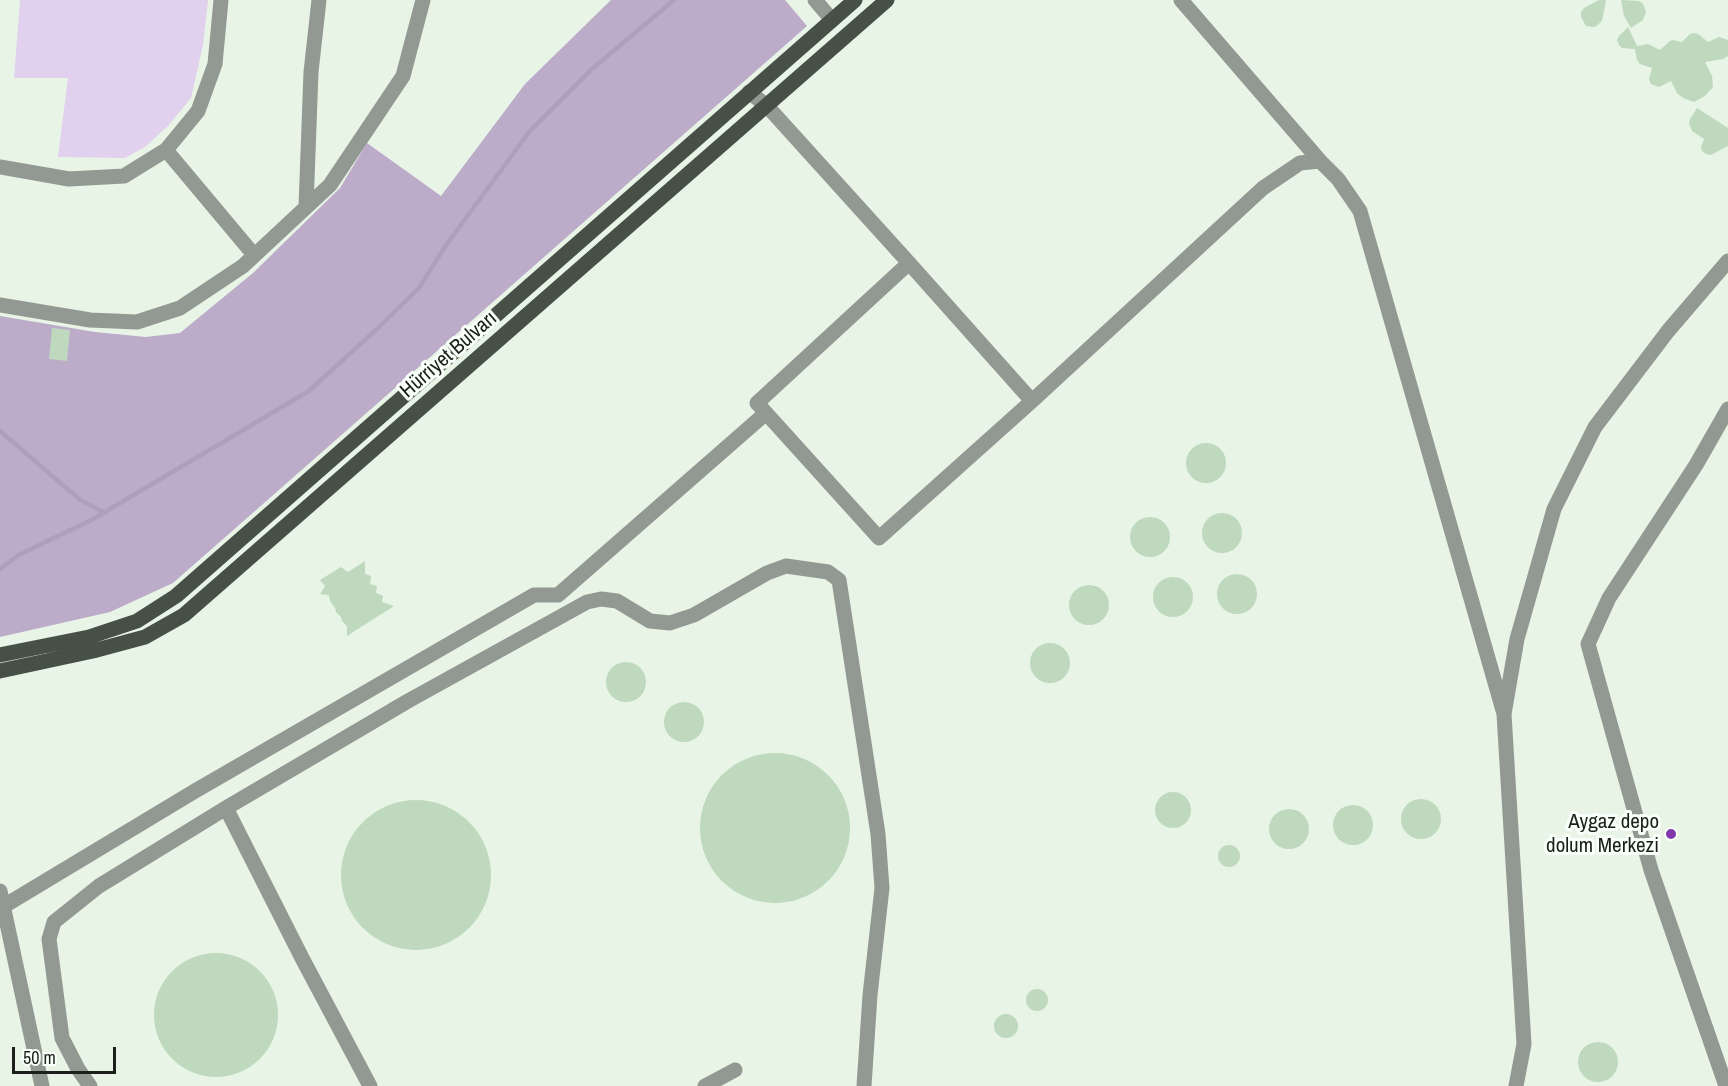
<!DOCTYPE html>
<html>
<head>
<meta charset="utf-8">
<style>
  body { margin:0 }
  #map { position:relative; width:1728px; height:1086px; overflow:hidden; background:#e7f4e6; font-family:"Archivo Narrow",sans-serif }
  canvas { display:block }
  .scale { position:absolute; left:12px; top:1047px; width:104px; height:27px; box-sizing:border-box; border:3px solid #1b201b; border-top:0; padding-left:8px; font-size:18px; line-height:21px; white-space:nowrap; color:#1b201b; -webkit-text-stroke:4px #f9fff9; paint-order:stroke }
</style>
</head>
<body>
<div id="map">
<canvas width="1728" height="1086"></canvas>
<div class="scale">50 m</div>
</div>
<script>
const ctx = document.querySelector('canvas').getContext('2d');
ctx.lineJoin = 'round';
function fillPath(path, color) { ctx.fillStyle = color; ctx.fill(path, 'evenodd'); }
const poly = rows => new Path2D(rows.map(r => 'M' + r).join(''));
function stroke(path, color, width, dash) { ctx.strokeStyle = color; ctx.lineWidth = width; ctx.lineCap = dash ? 'butt' : 'round'; ctx.setLineDash(dash || []); ctx.stroke(path); }
function write(font, color, halo, rows, align = 'center') {
  ctx.font = font + ' "Archivo Narrow",sans-serif'; ctx.lineWidth = 6; ctx.setLineDash([]); ctx.textBaseline = 'middle'; ctx.strokeStyle = halo; ctx.fillStyle = color; for (const [text, x, y, turn = 0] of rows) {
    ctx.save(); ctx.translate(x, y); ctx.rotate((+turn || 0) * Math.PI / 180); ctx.textAlign = isNaN(turn) ? turn : align; if (halo) ctx.strokeText(text, 0, 0); ctx.fillText(text, 0, 0); ctx.restore();
  }
}
fillPath(poly([
  [20,0,208,0,203,45,191,98,168,126,145,147,125,158,58,157,68,78,14,78]
]), '#e1d0ee');
fillPath(poly([
  [611,0,785,0,807,26,173,583,110,612,0,637,0,316,95,332,146,337,180,333,253,273,340,188,367,143,441,196,525,84]
]), '#bcabc9');
stroke(poly([
  [0,431,79,499,103,512],
  [0,569,19,555,93,519,309,391,378,328,419,288,446,245,530,131,592,69,674,0]
]), '#b09ebd', 4.5);
fillPath(poly([
  [1599,0,1606,0,1602,21,1595,27,1586,26,1581,17,1581,12,1584,8],
  [1621,0,1639,1,1643,4,1646,12,1643,20,1631,28,1624,16],
  [1628,27,1637,46,1648,44,1660,50,1670,41,1673,40,1682,42,1690,34,1694,33,1698,34,1708,42,1719,37,1728,40,1728,56,1723,59,1705,62,1712,76,1713,87,1705,96,1694,102,1683,98,1677,93,1671,81,1659,87,1651,84,1649,79,1652,68,1640,64,1637,60,1635,49,1622,48,1619,45,1617,40,1619,36],
  [1697,108,1728,128,1728,146,1711,155,1706,154,1702,151,1701,147,1704,139,1692,131,1689,123,1690,119],
  [52,328,70,330,67,361,49,359],
  '1186 463a20 20 0 1 1 40 0a20 20 0 1 1-40 0Z',
  '1202 533a20 20 0 1 1 40 0a20 20 0 1 1-40 0Z',
  '1130 537a20 20 0 1 1 40 0a20 20 0 1 1-40 0Z',
  [365,561,365,574,371,576,370,584,377,586,376,593,383,596,382,602,394,606,347,636,347,626,342,621,341,617,336,612,335,608,330,601,329,595,320,594,325,586,320,580,341,567,348,572],
  '1217 594a20 20 0 1 1 40 0a20 20 0 1 1-40 0Z',
  '1153 597a20 20 0 1 1 40 0a20 20 0 1 1-40 0Z',
  '1069 605a20 20 0 1 1 40 0a20 20 0 1 1-40 0Z',
  '1030 663a20 20 0 1 1 40 0a20 20 0 1 1-40 0Z',
  '606 682a20 20 0 1 1 40 0a20 20 0 1 1-40 0Z',
  '664 722a20 20 0 1 1 40 0a20 20 0 1 1-40 0Z',
  '700 828a75 75 0 1 1 150 0a75 75 0 1 1-150 0Z',
  '1155 810a18 18 0 1 1 36 0a18 18 0 1 1-36 0Z',
  '1401 819a20 20 0 1 1 40 0a20 20 0 1 1-40 0Z',
  '341 875a75 75 0 1 1 150 0a75 75 0 1 1-150 0Z',
  '1333 825a20 20 0 1 1 40 0a20 20 0 1 1-40 0Z',
  '1269 829a20 20 0 1 1 40 0a20 20 0 1 1-40 0Z',
  '1218 856a11 11 0 1 1 22 0a11 11 0 1 1-22 0Z',
  '154 1015a62 62 0 1 1 124 0a62 62 0 1 1-124 0Z',
  '1026 1000a11 11 0 1 1 22 0a11 11 0 1 1-22 0Z',
  '994 1026a12 12 0 1 1 24 0a12 12 0 1 1-24 0Z',
  '1578 1062a20 20 0 1 1 40 0a20 20 0 1 1-40 0Z'
]), '#bed9be');
stroke(poly([
  [815,0,832,20],
  [1181,0,1320,161],
  [749,92,767,106,909,263,1032,401],
  [166,150,254,255],
  [0,167,69,179,124,176,166,150,198,111,215,64,221,0],
  [306,207,311,72,319,0],
  [0,305,90,320,137,322,180,308,243,266,330,185,403,76,423,0],
  [766,413,757,403,909,263],
  [226,808,302,958,370,1086],
  [0,891,42,1086],
  [4,906,195,791,534,595,558,595,766,413,879,538,1032,401,1263,188,1300,163,1320,161,1338,179,1360,211,1504,714],
  [90,1086,78,1069,62,1038,49,939,54,922,99,886,226,808,408,701,587,602,601,599,617,601,650,621,670,623,694,615,767,573,786,566,828,572,839,580,878,834,882,888,870,995,864,1086],
  [705,1086,735,1070],
  [1516,1086,1524,1044,1504,714,1517,639,1554,509,1595,427,1668,331,1728,261],
  [1726,1086,1651,870,1588,644,1609,598,1696,465,1728,409]
]), '#929892', 15);
stroke(poly([
  [0,655,89,637,137,621,176,596,855,0],
  [0,671,93,651,145,637,184,615,887,0]
]), '#475047', 15);
for (const [x, y, r, color] of [
  [1671,834,6,"#8138aa"]
]) { const dot = new Path2D(); dot.arc(x, y, r, 0, 2 * Math.PI); ctx.fillStyle = color; ctx.fill(dot); stroke(dot, '#f9fff9', 2); }
write('21px', '#1b201b', '#f9fff9', [
  ["Hürriyet Bulvarı",449,355,-41]
]);
write('21px', '#1b201b', '#f9fff9', [
  ["Aygaz depo",1659,822],
  ["dolum Merkezi",1659,846]
], 'right');
</script>
</body>
</html>
